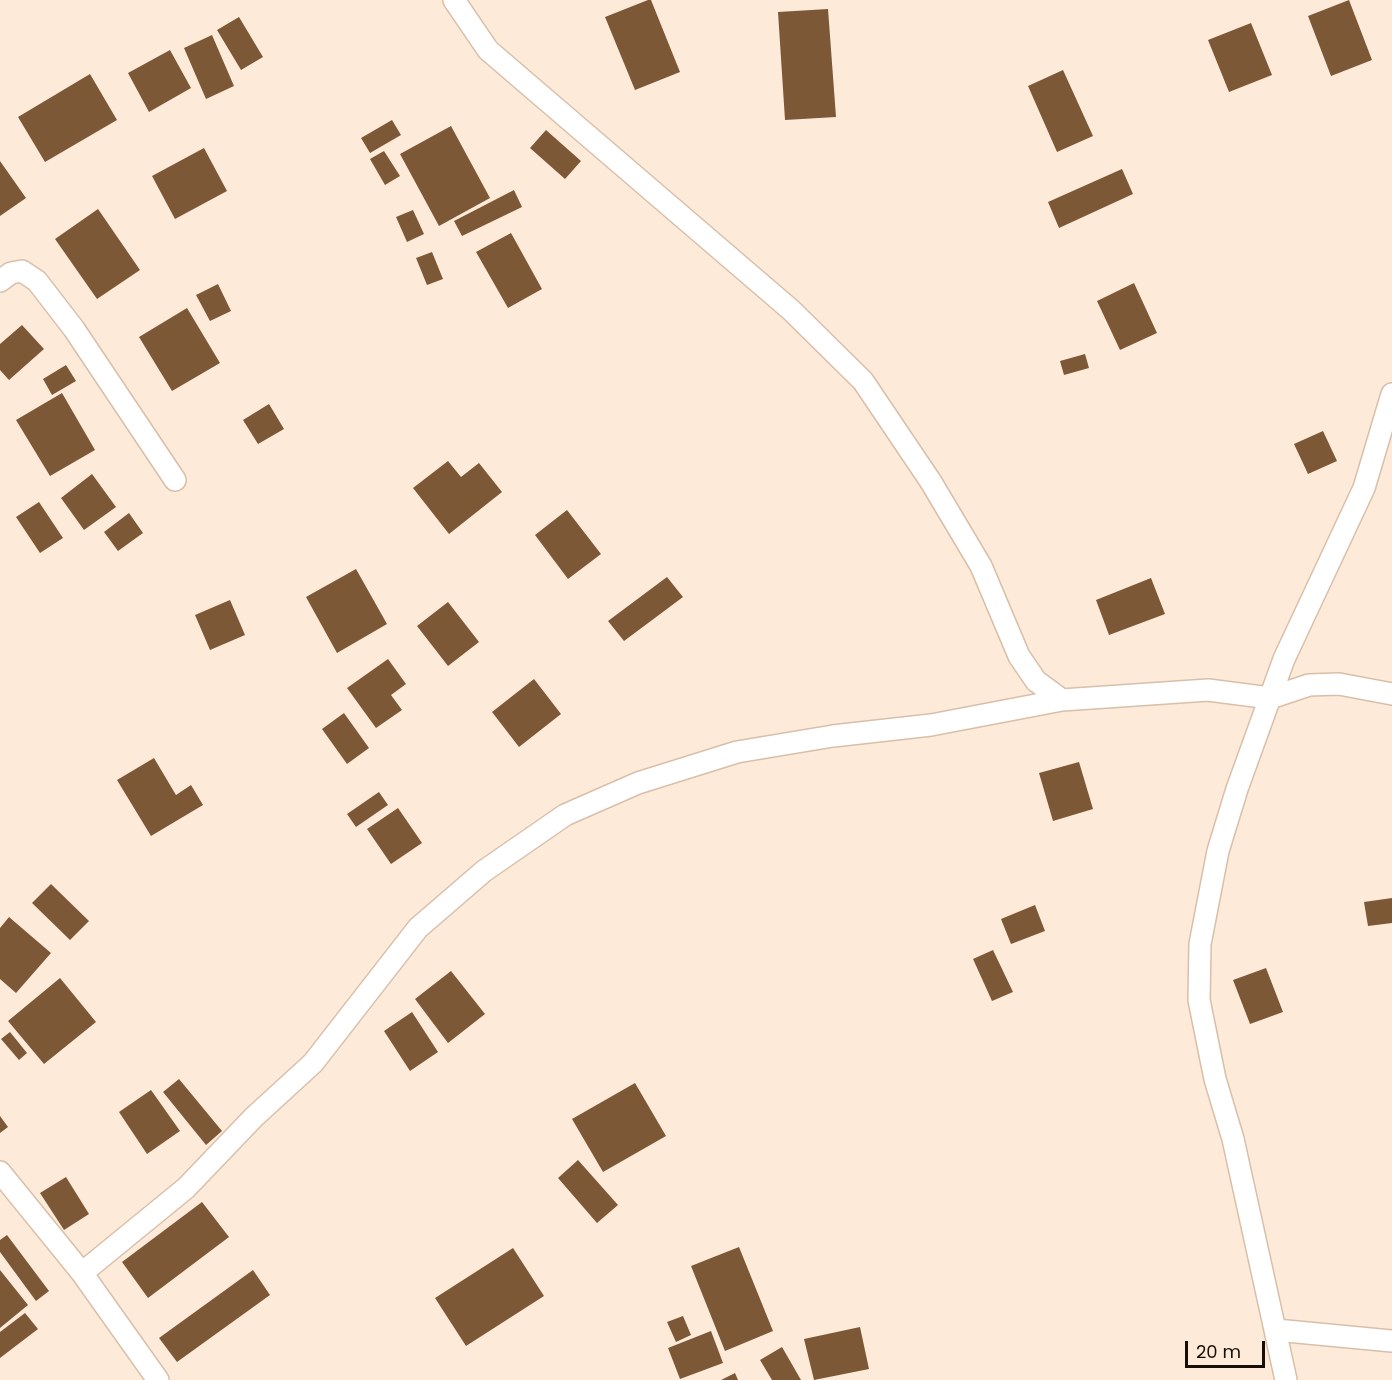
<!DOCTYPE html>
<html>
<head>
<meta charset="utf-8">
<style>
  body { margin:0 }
  #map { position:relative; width:1392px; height:1380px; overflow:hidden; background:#feead8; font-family:Poppins,sans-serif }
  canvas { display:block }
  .scale { position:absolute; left:1185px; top:1341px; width:80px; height:27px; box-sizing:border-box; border:3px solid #160e07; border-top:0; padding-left:8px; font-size:18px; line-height:21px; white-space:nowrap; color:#160e07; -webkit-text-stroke:4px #feead8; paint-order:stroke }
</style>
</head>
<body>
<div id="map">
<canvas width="1392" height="1380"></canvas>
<div class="scale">20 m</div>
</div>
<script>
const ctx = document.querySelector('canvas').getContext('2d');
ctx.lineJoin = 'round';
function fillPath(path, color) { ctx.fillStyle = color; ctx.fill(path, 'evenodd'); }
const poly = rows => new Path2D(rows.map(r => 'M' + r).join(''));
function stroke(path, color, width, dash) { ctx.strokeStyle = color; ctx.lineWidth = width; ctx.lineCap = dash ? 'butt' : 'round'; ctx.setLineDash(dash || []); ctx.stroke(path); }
fillPath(poly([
  [648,0,651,0,680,72,635,90,605,17],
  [1349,0,1372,60,1331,76,1308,16],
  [828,9,836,117,785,120,778,12],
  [239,17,263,57,241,70,217,30],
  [1251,23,1272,75,1229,92,1208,40],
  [212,35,234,86,206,99,184,48],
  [170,50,191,88,149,112,128,73],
  [1063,70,1093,136,1057,152,1028,86],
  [90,74,117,120,45,162,18,117],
  [392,120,401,135,370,153,361,138],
  [451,126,490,198,439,226,400,154],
  [546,130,581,161,565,179,530,148],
  [204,148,227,191,175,219,152,176],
  [384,151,400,176,385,185,370,159],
  [0,161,26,198,0,216],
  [1122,169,1133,194,1059,228,1048,202],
  [514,190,522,207,462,236,454,221],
  [98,209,140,270,97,299,55,239],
  [413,210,424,234,407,242,396,217],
  [511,233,542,289,508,308,476,252],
  [432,252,443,279,427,285,416,258],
  [1134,283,1157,333,1120,350,1097,301],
  [218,284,231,311,210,321,196,295],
  [187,308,220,363,172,391,139,337],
  [22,325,44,349,9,380,0,370,0,344],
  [1085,354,1089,368,1064,375,1060,361],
  [66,365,76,381,52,395,43,379],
  [62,393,95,450,50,476,16,420],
  [269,404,284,429,258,444,243,420],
  [1323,431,1337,461,1308,474,1294,444],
  [448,461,461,477,479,463,502,492,449,534,413,488],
  [92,474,116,507,84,530,61,498],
  [39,502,63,538,40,553,16,517],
  [567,510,601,554,568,579,535,535],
  [129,513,143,533,118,551,104,532],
  [356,569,387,624,337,653,306,597],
  [667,577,683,597,624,641,608,621],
  [1151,578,1165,614,1109,635,1096,600],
  [230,600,245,635,210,650,195,615],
  [448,602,479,642,448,666,417,626],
  [388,659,406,684,391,695,402,710,376,728,347,688],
  [534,679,561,714,519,747,492,712],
  [344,713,369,748,347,764,322,729],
  [154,758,176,795,191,785,203,805,151,836,117,780],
  [1079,762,1093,809,1053,821,1039,773],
  [379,792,388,805,356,827,347,814],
  [398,808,422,843,391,864,367,829],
  [51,884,89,921,70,940,32,903],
  [1392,898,1392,923,1368,926,1364,902],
  [1035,905,1045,931,1011,944,1001,919],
  [9,917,51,953,16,993,0,979,0,928],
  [993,950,1013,992,992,1001,973,959],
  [1266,968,1283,1012,1250,1024,1233,980],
  [451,971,485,1014,448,1043,415,999],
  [60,978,96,1022,44,1064,8,1021],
  [412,1012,438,1052,410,1071,384,1031],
  [10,1032,27,1053,19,1060,1,1039],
  [179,1079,222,1131,206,1145,163,1092],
  [635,1083,666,1136,603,1172,572,1119],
  [151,1090,180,1131,147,1154,119,1112],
  [0,1116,8,1127,0,1133],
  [578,1160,618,1205,597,1223,558,1178],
  [66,1177,89,1214,64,1230,40,1193],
  [202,1202,229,1237,148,1298,122,1262],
  [7,1235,49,1291,36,1301,0,1252,0,1240],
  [739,1247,773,1331,725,1351,691,1266],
  [513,1248,544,1296,466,1346,435,1298],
  [0,1270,28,1305,0,1328],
  [253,1270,270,1295,177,1362,159,1338],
  [25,1313,38,1329,0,1358,0,1332],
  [683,1316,691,1335,676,1342,667,1322],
  [860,1327,869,1369,814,1380,804,1339],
  [711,1331,723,1363,680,1379,668,1348],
  [782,1347,801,1380,772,1380,760,1360],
  [735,1373,738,1380,721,1380]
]), '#7c5837');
const street = poly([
  [454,0,488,50,791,310,863,381,931,482,981,566,1019,656,1036,681,1062,700,1208,690,1270,698,1309,685,1339,684,1392,694],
  [0,281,11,273,22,271,37,281,74,329,175,480],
  [0,1172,82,1273,158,1380],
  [82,1273,186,1188,254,1117,313,1063,418,928,484,871,565,815,638,783,737,752,833,736,931,725,1062,700],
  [1276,1330,1392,1341],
  [1286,1380,1233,1139,1215,1079,1199,1000,1200,944,1218,851,1237,789,1284,659,1364,488,1392,394]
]);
stroke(street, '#d8bfaa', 24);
stroke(street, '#fff', 21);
</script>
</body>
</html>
